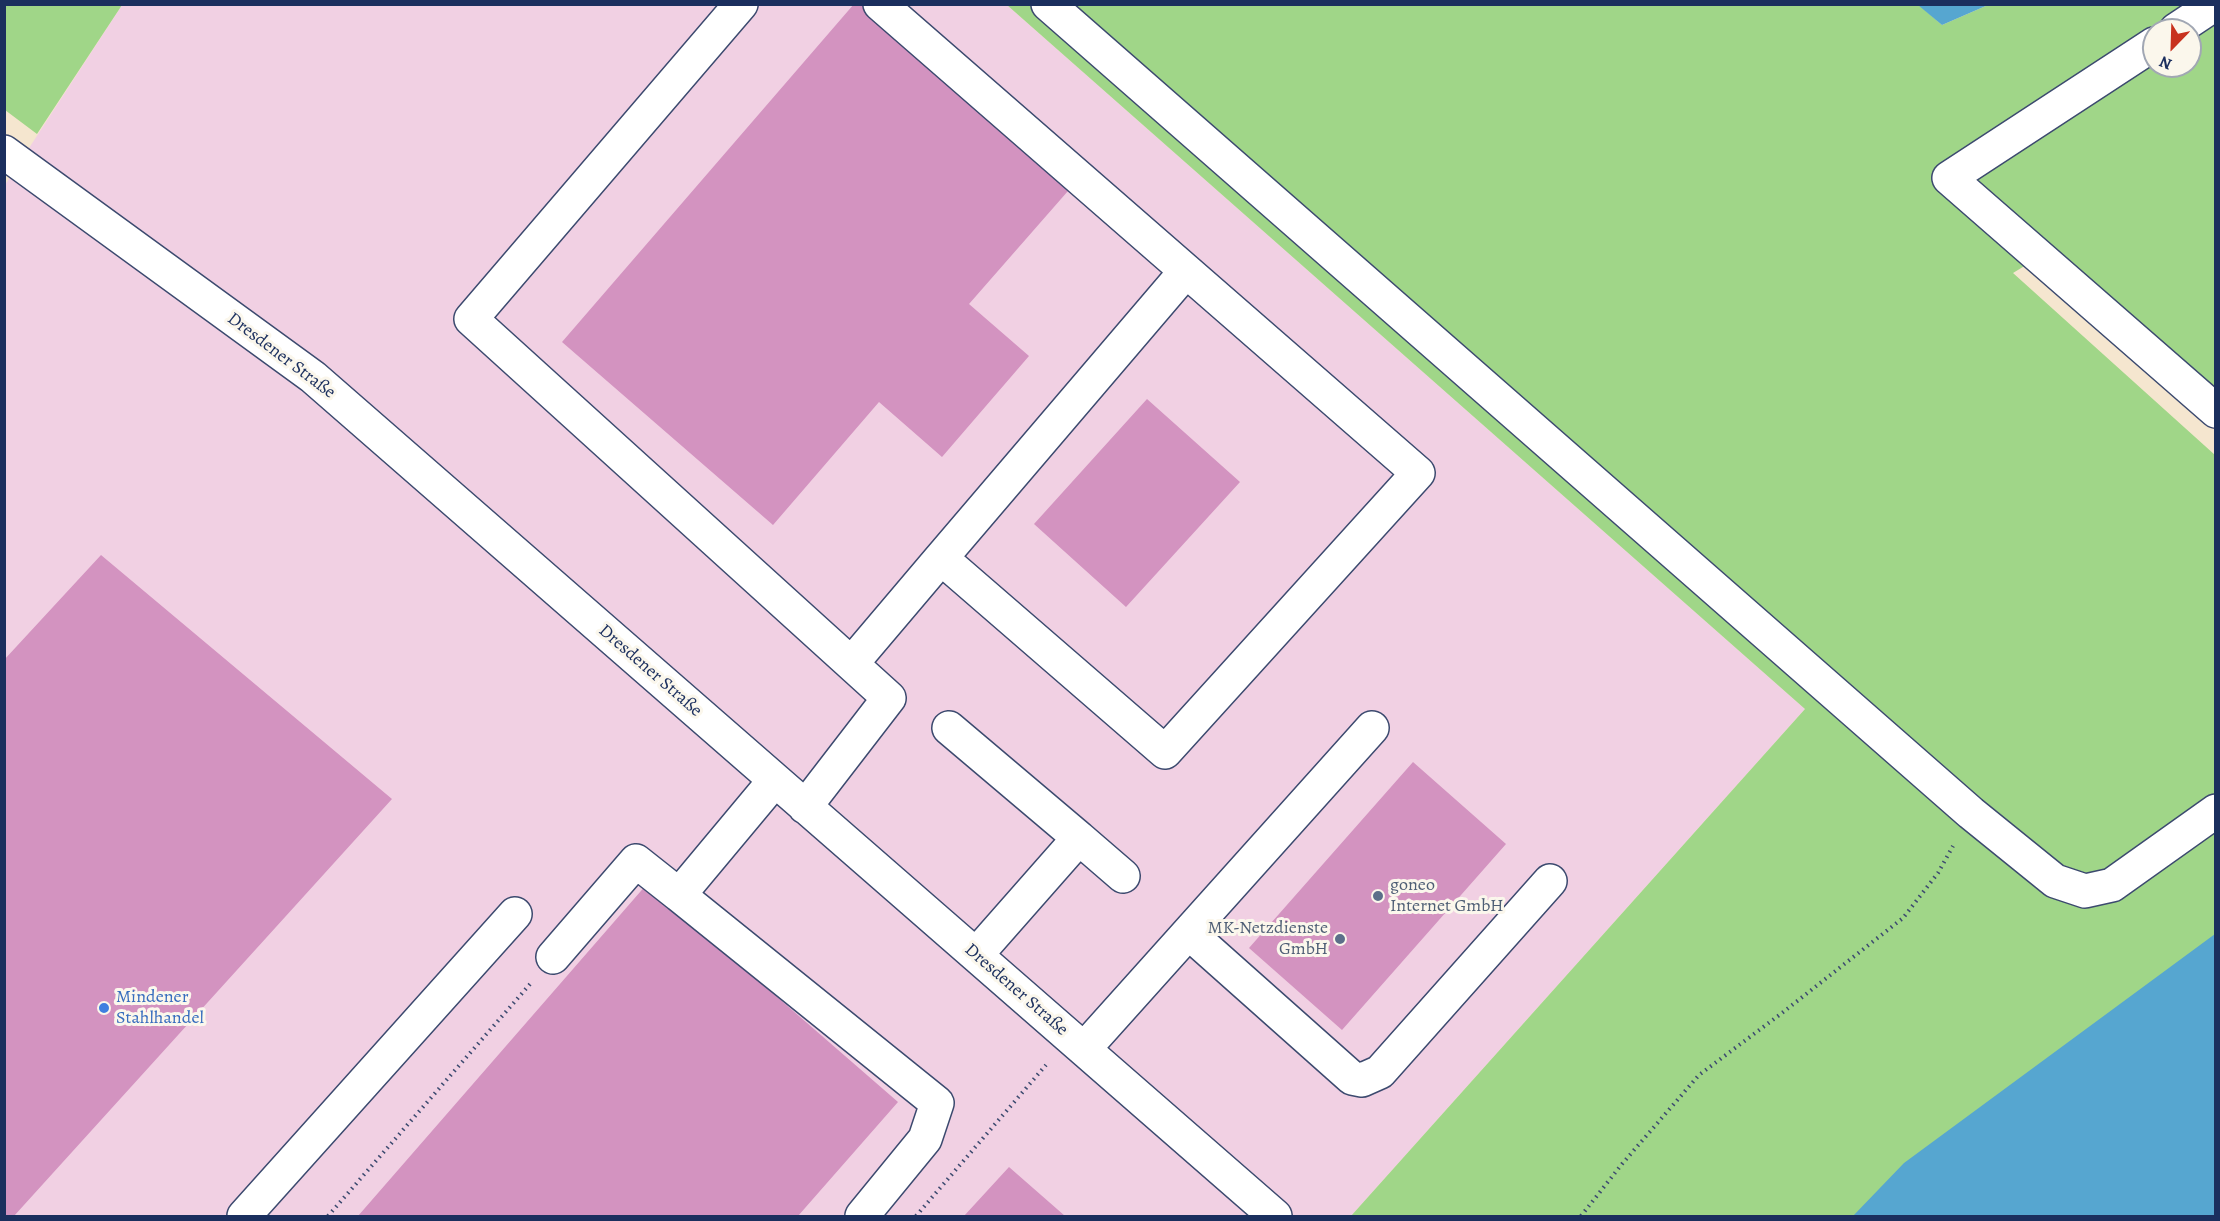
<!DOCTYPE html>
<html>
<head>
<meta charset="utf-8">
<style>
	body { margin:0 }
	#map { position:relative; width:2220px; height:1221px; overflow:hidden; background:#f5e6cf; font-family:Alegreya,serif }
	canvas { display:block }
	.frame { position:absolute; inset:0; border:6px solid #1b2f5e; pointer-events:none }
	.north { position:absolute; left:2142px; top:18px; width:60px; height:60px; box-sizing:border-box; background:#fbf7ec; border:2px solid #a1a7b3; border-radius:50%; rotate:203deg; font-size:16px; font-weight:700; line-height:24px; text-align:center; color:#1b2f5e }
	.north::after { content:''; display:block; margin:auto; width:21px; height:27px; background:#c8321e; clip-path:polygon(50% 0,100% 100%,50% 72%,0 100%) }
</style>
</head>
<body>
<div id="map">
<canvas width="2220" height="1221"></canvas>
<div class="frame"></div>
<div class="north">N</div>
</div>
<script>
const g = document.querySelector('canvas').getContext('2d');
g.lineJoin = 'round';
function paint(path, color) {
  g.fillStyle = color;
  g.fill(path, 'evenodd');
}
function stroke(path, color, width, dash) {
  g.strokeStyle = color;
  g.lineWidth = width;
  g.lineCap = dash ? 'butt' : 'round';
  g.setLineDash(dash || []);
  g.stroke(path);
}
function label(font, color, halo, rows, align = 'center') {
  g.font = font + ' Alegreya,serif';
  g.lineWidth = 6;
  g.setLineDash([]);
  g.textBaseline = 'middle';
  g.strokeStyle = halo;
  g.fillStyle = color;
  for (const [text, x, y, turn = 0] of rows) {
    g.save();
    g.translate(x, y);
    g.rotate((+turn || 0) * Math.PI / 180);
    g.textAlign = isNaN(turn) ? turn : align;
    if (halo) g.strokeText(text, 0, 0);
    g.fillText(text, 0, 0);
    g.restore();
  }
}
const built = new Path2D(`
	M122,5h885l798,704 -454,507h-1346v-1031z`);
const green = new Path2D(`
	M5,4l117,1 -85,129 -32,-24z
	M1918,4l24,21 46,-20h227v394l-166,-148 -36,22 202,182v761h-864l454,-507 -798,-704zM2154,30h36v36h-36z`);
const water = new Path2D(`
	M1918,5h70l-46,20z
	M2215,934v282h-362l51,-53z`);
const building = new Path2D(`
	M854,4h15l206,179 -106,121 60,52 -87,101 -63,-55 -106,123 -211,-183z
	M1147,399l93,83 -114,125 -92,-83z
	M101,555l291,244 -378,417h-10v-556z
	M1413,762l93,82 -164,186 -93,-82z
	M647,884l251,218 -100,114h-440z
	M1009,1167l56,49h-101z`);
const path = new Path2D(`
	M328,1216l203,-233
	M916,1216l130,-151
	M1581,1216l41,-52 77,-89 83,-62 121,-95 35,-45 15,-27`);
const minor = new Path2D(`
	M741,4l-270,315 418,379 -84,109
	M880,4l538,469 -253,279 -224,-194 245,-287
	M1048,4l923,809 84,68 30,10 27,-6 104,-74
	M2176,30l39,-26
	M2154,44l-205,134 267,233
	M4,152l309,225 962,839
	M852,663l89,-105
	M949,728l130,110 -103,117
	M775,780l-96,115 258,208 -12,36 -63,77
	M1079,838l44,38
	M1189,933l163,145 10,2 18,-8 170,-191
	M553,957l83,-96 43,34
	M1084,1049l288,-321
	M244,1216l271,-302`);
const markers = [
	[1378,896,6,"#5c6f8a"],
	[1340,939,6,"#5c6f8a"],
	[104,1008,6,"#3f7fe0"]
];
const streetNames = [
	["Dresdener Straße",281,356,37],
	["Dresdener Straße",650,671,41],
	["Dresdener Straße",1016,990,41]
];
const serviceNames = [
	["goneo",1390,886],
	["Internet GmbH",1390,907],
	["MK-Netzdienste",1328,929,"right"],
	["GmbH",1328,950,"right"]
];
const shopNames = [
	["Mindener",116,998],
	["Stahlhandel",116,1019]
];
paint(built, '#f1d0e3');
paint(green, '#a0d688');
paint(water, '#56a6d0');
paint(building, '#d393c0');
stroke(minor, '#3c4a6f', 36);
stroke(path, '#3c4a6f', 4, [1.5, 4.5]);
stroke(minor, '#fff', 33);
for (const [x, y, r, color] of markers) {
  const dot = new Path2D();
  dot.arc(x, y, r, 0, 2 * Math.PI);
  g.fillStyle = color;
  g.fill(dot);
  stroke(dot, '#fbf7ec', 2);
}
label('18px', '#1b2f5e', '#fbf7ec', streetNames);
label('18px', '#4e5e75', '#fbf7ec', serviceNames, 'left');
label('18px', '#366cbe', '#fbf7ec', shopNames, 'left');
</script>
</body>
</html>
